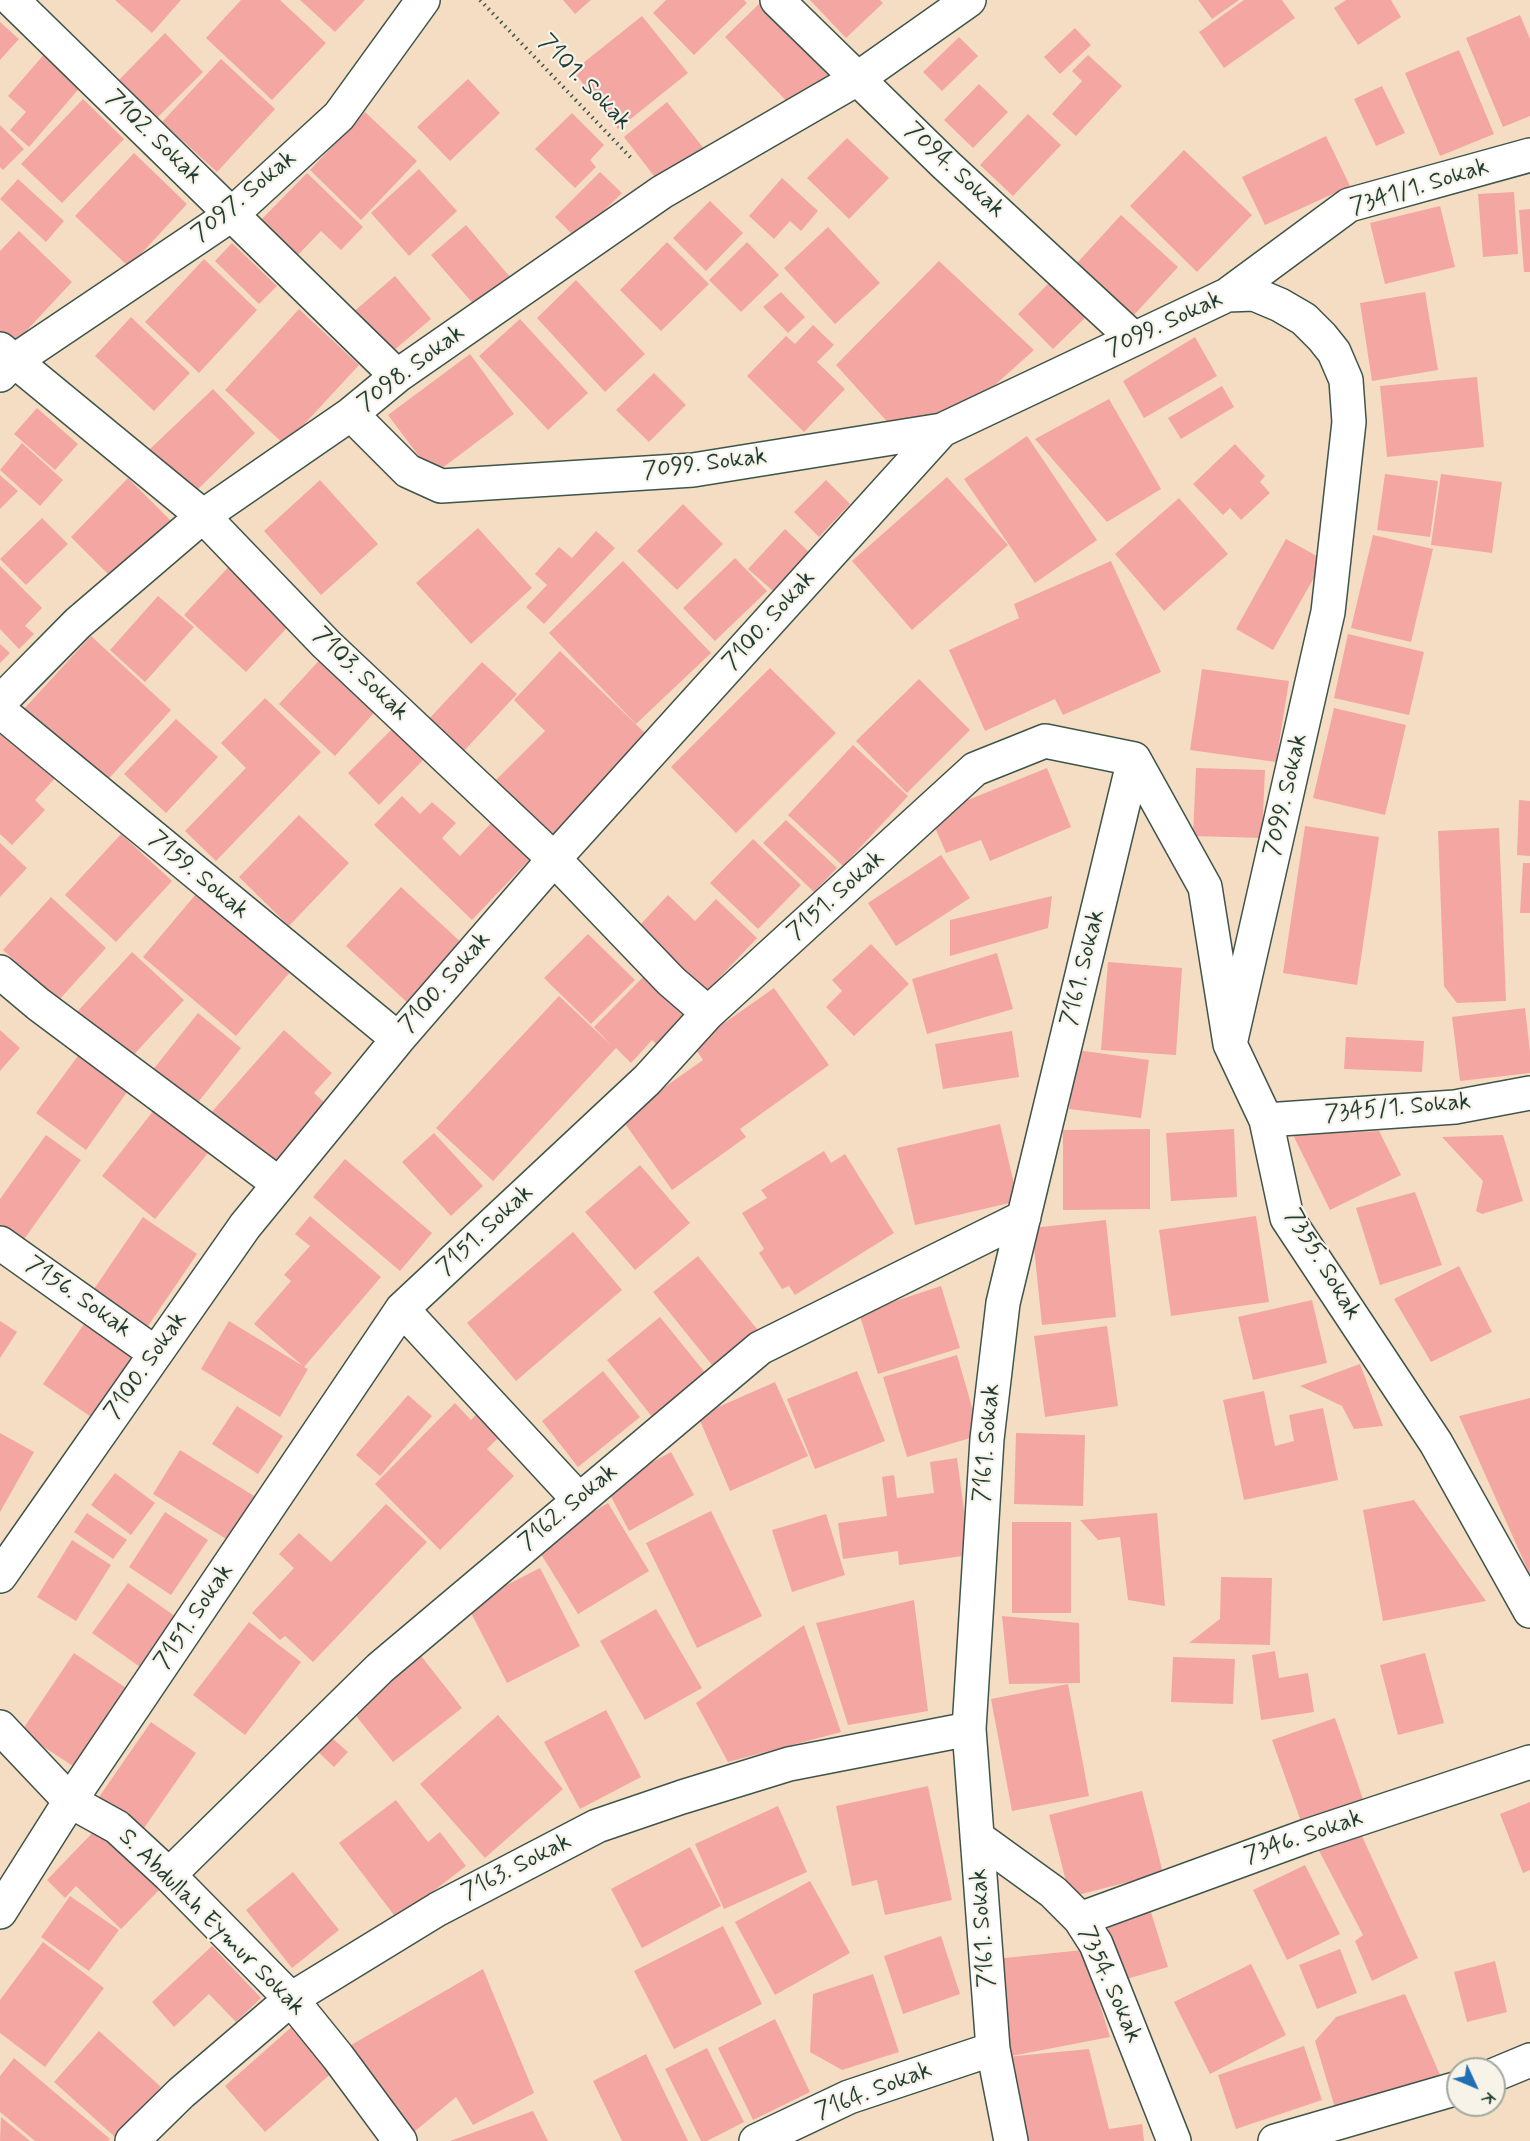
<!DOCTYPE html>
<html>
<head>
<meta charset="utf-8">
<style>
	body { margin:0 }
	#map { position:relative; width:1530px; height:2141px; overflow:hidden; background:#f4ddc2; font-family:Mynerve,sans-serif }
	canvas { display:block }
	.north { position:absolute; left:1446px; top:2057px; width:60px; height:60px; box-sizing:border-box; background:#f7f3e8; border:2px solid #a1aaa0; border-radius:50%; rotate:134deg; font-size:16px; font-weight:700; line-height:24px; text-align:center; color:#1f3d34 }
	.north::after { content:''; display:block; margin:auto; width:21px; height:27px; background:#1f6fb2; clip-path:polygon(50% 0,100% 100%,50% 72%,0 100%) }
</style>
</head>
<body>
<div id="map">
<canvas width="1530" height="2141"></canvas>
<div class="north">K</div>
</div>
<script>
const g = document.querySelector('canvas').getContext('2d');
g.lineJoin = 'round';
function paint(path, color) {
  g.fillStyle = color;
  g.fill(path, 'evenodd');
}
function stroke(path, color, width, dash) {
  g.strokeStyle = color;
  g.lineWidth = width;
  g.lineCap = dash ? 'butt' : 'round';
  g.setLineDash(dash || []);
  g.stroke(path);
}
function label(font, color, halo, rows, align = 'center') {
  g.font = font + ' Mynerve,sans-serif';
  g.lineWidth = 4.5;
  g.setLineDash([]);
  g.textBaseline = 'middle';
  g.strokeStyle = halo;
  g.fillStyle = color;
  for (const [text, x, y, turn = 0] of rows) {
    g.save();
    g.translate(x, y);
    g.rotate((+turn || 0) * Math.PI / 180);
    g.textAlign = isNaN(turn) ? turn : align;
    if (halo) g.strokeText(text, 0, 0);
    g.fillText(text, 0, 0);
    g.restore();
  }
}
const building = new Path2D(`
	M115,0h66l-29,33z
	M241,0h39l46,43 -54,57 -66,-62z
	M300,0h65l-30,32z
	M563,0h28l-16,14z
	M666,0h78l3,3 -53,52 -41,-42z
	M810,0h70l3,3 -37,35z
	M1198,0h41l-27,19z
	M1244,0h38l13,18 -71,50 -25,-36z
	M1346,0h45l10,17 -43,28 -24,-37z
	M760,3l72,77 -35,32 -72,-75z
	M1520,15l10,24v77l-27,11 -37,-89z
	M642,16l46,57 -70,56 -45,-58z
	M0,22l19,17 -19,21z
	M1075,28l16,17 -31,29 -16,-17z
	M165,33l38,39 -49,49 -38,-38z
	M959,37l19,19 -36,35 -19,-19z
	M1459,50l35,84 -54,22 -35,-83z
	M46,52l37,32 -54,63 -19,-17 16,-18 -18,-16z
	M1088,55l34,31 -46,50 -24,-22 30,-33 -10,-10z
	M221,59l54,50 -58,63 -55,-50z
	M468,79l32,34 -50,48 -33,-34z
	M979,84l29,28 -35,36 -29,-28z
	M1382,86l23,47 -29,13 -22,-47z
	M83,99l41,40 -62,64 -41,-39z
	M667,102l38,48 -44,35 -37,-48z
	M365,112l52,49 -56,59 -51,-50z
	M572,113l32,32 -14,15 6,7 -21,21 -40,-39z
	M1028,114l33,31 -48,51 -33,-31z
	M0,125l24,24 -21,21 -3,-3z
	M1326,136l24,50 -85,39 -23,-48z
	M847,138l42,40 -40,41 -42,-41z
	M1184,150l68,65 -55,57 -67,-66z
	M134,153l53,51 -58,63 -54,-51z
	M419,169l38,42 -48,45 -38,-43z
	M600,172l22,21 -46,45 -21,-21z
	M307,173l56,54 -22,23 -20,-19 -26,27 -37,-35z
	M782,178l36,33 -17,20 -11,-10 -16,18 -25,-23z
	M18,179l46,42 -18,21 -46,-43z
	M1514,192l4,62 -35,3 -5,-63z
	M710,201l33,32 -37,38 -33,-33z
	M1440,206l15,61 -70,17 -15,-61z
	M1530,209v63h-6l-5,-62z
	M1121,215l57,52 -44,48 -57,-52z
	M466,225l50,59 -34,30 -51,-59z
	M828,227l52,56 -45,41 -51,-56z
	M19,231l53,51 -59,63 -13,-12v-82z
	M667,242l42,42 -48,47 -41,-41z
	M747,242l32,33 -38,37 -32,-32z
	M232,243l45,43 -18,18 -44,-43z
	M204,259l53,51 -58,63 -54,-51z
	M939,261l95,89 -57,51 -85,26 -56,-62z
	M395,276l36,43 -44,37 -36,-42z
	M1056,276l36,35 -39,38 -35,-35z
	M576,280l69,74 -40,38 -68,-74z
	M781,292l24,25 -17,16 -25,-26z
	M1425,292l13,78 -66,11 -12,-78z
	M299,309l60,56 -74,80 -60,-55z
	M131,317l59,56 -36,38 -59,-55z
	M520,319l68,74 -40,37 -69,-74z
	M813,325l21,20 -17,17 28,27 -41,43 -57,-56 39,-40 9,8z
	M1195,337l22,39 -73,42 -21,-37z
	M470,354l44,60 -81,61 -45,-60z
	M654,373l32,32 -37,37 -33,-32z
	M1477,377l7,70 -97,10 -7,-71z
	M1222,386l12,21 -53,32 -13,-21z
	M213,389l42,44 -61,60 -44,-44z
	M1109,399l52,90 -54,33 -72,-83z
	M37,408l41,36 -23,26 -41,-36z
	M1027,436l70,104 -62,43 -71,-104z
	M22,443l41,37 -23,26 -40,-36z
	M1235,444l30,32 -5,6 10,11 -29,27 -11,-12 -7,7 -30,-31z
	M1385,474l53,7 -8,56 -53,-7z
	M1441,474l61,8 -10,71 -61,-8z
	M0,475l18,16 -18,18z
	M947,477l61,68 -96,85 -60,-69z
	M128,478l49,49 -57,59 -49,-49z
	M320,480l58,64 -57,51 -57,-64z
	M826,480l24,24 -31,33 -25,-25z
	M1179,498l49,56 -64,57 -49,-57z
	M683,504l40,40 -46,46 -40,-39z
	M42,518l26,26 -42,41 -26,-26z
	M478,528l54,60 -61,56 -55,-61z
	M785,529l24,23 -36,39 -25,-22z
	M596,531l19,17 -71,76 -18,-17 21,-22 -12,-11 24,-27 13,11z
	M1373,535l60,14 -22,93 -60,-14z
	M1286,539l38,21 -51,90 -37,-21z
	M735,558l32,33 -52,50 -32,-33z
	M234,561l62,57 -50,54 -62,-57z
	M623,561l88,92 -75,71 -87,-91z
	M1111,561l50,111 -98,43 -8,-16 -70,32 -36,-81 70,-32 -5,-14z
	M0,566l42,42 -17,18 9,8 -15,15 -19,-20z
	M158,596l36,31 -49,55 -35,-32z
	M1348,634l76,18 -15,63 -75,-17z
	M91,636l80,74 -68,75 -81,-74z
	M0,644l10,9 -10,10z
	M560,651l88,85 -91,103 -61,-59 49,-49 -31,-31z
	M326,653l56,51 -47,52 -56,-52z
	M482,662l35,32 -54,58 -35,-32z
	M770,668l66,65 -100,100 -65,-66z
	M1202,669l87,12 -13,81 -86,-12z
	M919,679l51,51 -63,63 -51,-52z
	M265,698l56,54 -105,109 -31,-30 61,-63 -25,-25z
	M1334,708l72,17 -21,90 -72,-17z
	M176,719l42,38 -52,56 -42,-39z
	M396,725l31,31 -48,49 -31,-32z
	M0,728l56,49 -21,23 10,10 -33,35 -12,-11z
	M853,745l55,51 -65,70 -55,-51z
	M1047,768l24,59 -81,34 -9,-21 -35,13 -12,-28 14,-17z
	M1196,768l69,2 -3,68 -69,-2z
	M402,796l18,18 12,-12 24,21 -14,15 18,18 33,-35 38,37 -59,62 -98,-95z
	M1519,800l11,1v55l-13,-1z
	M299,815l50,48 -60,63 -50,-49z
	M786,820l51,48 -23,24 -51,-49z
	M1305,826l74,11 -22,148 -74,-12z
	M1499,828l7,173 -49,2 -13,-17 -6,-155z
	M121,834l51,47 -56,61 -51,-47z
	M753,839l48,46 -43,44 -48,-46z
	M0,843l27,25 -27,29z
	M941,855l29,43 -74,48 -28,-43z
	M1523,863h7v50h-10z
	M401,887l63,58 -55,59 -63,-58z
	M196,894l94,78 -54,64 -93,-79z
	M668,895l27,26 21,-22 41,39 -50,53 -68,-65z
	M1052,896l-4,32 -98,28v-36z
	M51,897l55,51 -47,52 -56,-50z
	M588,934l47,46 -44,44 -47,-46z
	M871,944l38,40 -55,52 -28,-29 16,-16 -10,-11z
	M132,952l52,48 -55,60 -52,-48z
	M997,953l16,56 -86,25 -15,-55z
	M1108,962l74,6 -6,87 -75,-5z
	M649,971l44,43 -34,33 -7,-7 -21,23 -15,-15 -123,133 -57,-53 123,-132 52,49 -17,-18z
	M774,988l55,77 -89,64 6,8 -74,53 -51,-72 82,-58 -10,-15z
	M1525,1008l5,44v21l-70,8 -8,-64z
	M198,1013l43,35 -45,57 -44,-34z
	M0,1030l20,18 -20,23z
	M284,1030l48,43 -18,20 19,17 -57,64 -67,-59z
	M1012,1031l7,46 -76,12 -8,-45z
	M1346,1037l78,4 -2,31 -78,-3z
	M83,1049l49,36 -46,65 -50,-37z
	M1077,1050l72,10 -8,58 -72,-9z
	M154,1110l54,43 -53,66 -53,-43z
	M1000,1124l18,77 -103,24 -18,-77z
	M1150,1129v80l-87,1v-80z
	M1234,1129l3,68 -66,4 -5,-68z
	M1379,1131l22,44 -71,35 -37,-75z
	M434,1133l49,53 -32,30 -49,-54z
	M46,1135l35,25 -59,82 -22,-15v-28z
	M1503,1135l20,66 -41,13 -6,-3 7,-30 -41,-44z
	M824,1151l7,12 14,-9 49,79 -99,62 -6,-9 -7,3 -23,-36 5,-4 -22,-36 25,-15 -6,-8z
	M345,1159l87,74 -32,38 -87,-74z
	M640,1165l50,58 -55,47 -50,-58z
	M1415,1192l27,73 -62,20 -24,-77z
	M310,1216l71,61 -77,90 4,2 -28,48 -79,-48 28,-48 74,45 -49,-42 37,-43 -7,-6 26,-29 -15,-12z
	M1256,1216l13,86 -98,14 -12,-86z
	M143,1217l54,37 -49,72 -54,-37z
	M1106,1220l10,97 -74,8 -10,-97z
	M573,1232l49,58 -106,91 -49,-58z
	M698,1256l63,78 -45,36 -63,-78z
	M1459,1266l33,66 -61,30 -37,-63z
	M941,1286l19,62 -82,26 -19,-61z
	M1312,1300l15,63 -74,17 -15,-63z
	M660,1317l47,58 -54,43 -46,-58z
	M0,1321l17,11 -17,26z
	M86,1321l54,36 -43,64 -54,-37z
	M1107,1326l11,80 -73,11 -11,-81z
	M957,1355l23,80 -73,22 -24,-80z
	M1360,1364l23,62 -29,3 -12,-23 -42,-20z
	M603,1371l37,46 -62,50 -36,-46z
	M857,1371l28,70 -70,28 -28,-70z
	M775,1382l33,74 -78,35 -32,-75z
	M1264,1391l11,55 19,-5 -5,-26 34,-7 15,72 -94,20 -21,-100z
	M408,1395l24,21 -52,60 -24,-21z
	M1530,1398v177l-71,-159z
	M455,1403l16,17 9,-10 23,23 -16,16 27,27 -74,74 -65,-66z
	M237,1406l46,30 -25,38 -46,-30z
	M0,1433l34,19 -34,60z
	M1016,1433l69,2 -2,71 -69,-2z
	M180,1450l74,46 -26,44 -75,-46z
	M671,1452l23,43 -65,36 -23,-44z
	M957,1458l13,97 -71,10 -1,-14 -55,8 -5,-36 49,-7 -5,-39 12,-2 3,23 37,-5 -4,-31z
	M115,1473l40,30 -24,32 -40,-30z
	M1414,1500l72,101 -103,20 -20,-111z
	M608,1503l41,68 -71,43 -42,-68z
	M386,1504l41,38 -114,120 -28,-26 -5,4 -28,-27 42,-45 -15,-14 20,-21 32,29z
	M711,1511l51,105 -65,32 -51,-105z
	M165,1512l43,28 -37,55 -42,-28z
	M87,1513l40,27 -14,19 -39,-27z
	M1157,1513l8,93 -37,-6 -8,-63 -22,3 -18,-20z
	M826,1514l19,61 -53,17 -20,-62z
	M1012,1522h59v91h-59z
	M72,1540l39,25 -35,56 -39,-24z
	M540,1568l40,78 -73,37 -40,-78z
	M1221,1577l51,1 -2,67 -81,-2 31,-24z
	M128,1583l51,36 -36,50 -51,-36z
	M914,1600l14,111 -80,14 -32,-102z
	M656,1609l46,79 -57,32 -45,-79z
	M1002,1616l77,7 1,60 -71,1z
	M249,1622l52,40 -56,73 -52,-40z
	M804,1625l37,107 -113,30 -32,-59z
	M1275,1651l4,27 29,-5 6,39 -53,8 -9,-65z
	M418,1652l44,56 -69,54 -44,-55z
	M74,1653l58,39 -53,78 -58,-38z
	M1425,1653l19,70 -46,12 -18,-70z
	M1173,1657l62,2 -2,45 -62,-2z
	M1068,1684l21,112 -77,15 -21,-112z
	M606,1710l35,67 -61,32 -36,-67z
	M498,1715l65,74 -78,69 -65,-74z
	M1335,1718l31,90 -62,22 -32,-90z
	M151,1722l45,31 -52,75 -45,-31z
	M324,1731l24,21 -14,15 -23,-22z
	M928,1786l24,114 -67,15 -8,-35 -25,6 -16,-80z
	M1142,1791l21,82 -93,24 -21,-82z
	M396,1800l32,42 12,-10 26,34 -69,53 -58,-76z
	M1530,1802v68l-7,3 -23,-59z
	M778,1806l29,66 -83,37 -29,-65z
	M98,1827l63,61 -40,41 -45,-43 -11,12 -18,-18z
	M1360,1832l58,126 -46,23 -17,-40 8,-6 -47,-90z
	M690,1847l31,59 -79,42 -31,-59z
	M1305,1865l35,69 -53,26 -34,-70z
	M293,1872l46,58 -47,38 -46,-58z
	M810,1881l40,72 -75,42 -40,-73z
	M70,1896l49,34 -30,41 -48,-34z
	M1151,1912l17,55 -45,13 -16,-55z
	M723,1926l39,78 -88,45 -40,-78z
	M941,1936l19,58 -57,20 -19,-58z
	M43,1942l61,46 -59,79 -45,-34v-33z
	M212,1946l49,52 -25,24 -27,-28 -35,33 -22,-25z
	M1340,1949l17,44 -40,16 -18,-44z
	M1083,1950l27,87 -104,20 83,-8 20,80 33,-5 2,17h-124l-18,-84 -7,-98z
	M1495,1961l12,51 -40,10 -13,-50z
	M1251,1964l35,71 -76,39 -36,-72z
	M483,1969l51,124 -61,32 -17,-28 -42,35 -63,-87z
	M873,1974l26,78 -57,18 -32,-18 3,-58z
	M1405,1994l38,88 -105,36 -23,-77 21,-24z
	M775,2019l35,73 -57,28 -35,-72z
	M295,2024l40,46 -70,62 -40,-46z
	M99,2031l62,56 -46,50 -61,-55z
	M1304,2046l18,54 -86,29 -18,-54z
	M707,2048l37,74 -37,19h-6l-36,-72z
	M646,2054l42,87h-66l-29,-60z
	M14,2058l96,81 -2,2h-73l-35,-29v-36z
	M533,2111l15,30h-98z
	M1,2117l29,24h-30z`);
const path = new Path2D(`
	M480,0l153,160`);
const minor = new Path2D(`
	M12,0l385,376
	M777,0l169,165 188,174
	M1227,295l122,-90 181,-50
	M0,349l203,167 123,128 228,215 117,122 37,32
	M0,375l14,-14 217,-146 108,-99 84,-116
	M351,414l57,57 33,15 252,-16 249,-40 285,-135 27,-1 26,11 24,14 18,18 12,15 12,28 3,42 -21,190 -98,432
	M0,702l78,-79 125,-107 148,-102 46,-38 265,-184 195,-113 112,-79
	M0,711l398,328
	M1134,759l71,128 25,157 36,76 21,98 149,225 94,168
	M0,972l38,32 241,180
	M1266,1120l189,-13 75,-14
	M0,1243l155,110
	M402,1309l177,191
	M0,1576l245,-350 153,-187 156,-180 388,-429
	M0,1727l70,74 47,26 52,48 122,124 47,58 62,84
	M977,1837l76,55 27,27 16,25 78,197
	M169,1875l211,-207 380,-320 264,-131
	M0,1912l70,-111 332,-492 245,-229 61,-67 267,-244 70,-28 89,18
	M1080,1919l227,-83 223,-74
	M1494,2075l36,-15
	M132,2141l49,-48 110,-94 147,-90 159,-83 85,-29 107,-33 180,-35
	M756,2141l93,-44 144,-48
	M1011,2141l-18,-92 -24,-320 18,-290 16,-136 131,-544
	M1275,2141l183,-53`);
const streetNames = [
	["7101. Sokak",584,83,46],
	["7102. Sokak",153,138,44],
	["7094. Sokak",954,171,43],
	["7341/1. Sokak",1420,188,-17],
	["7097. Sokak",245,197,-40],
	["7099. Sokak",1165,325,-25],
	["7098. Sokak",412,369,-37],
	["7099. Sokak",705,465,-7],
	["7100. Sokak",770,621,-48],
	["7103. Sokak",360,675,44],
	["7099. Sokak",1287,795,-77],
	["7159. Sokak",198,876,40],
	["7151. Sokak",837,896,-42],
	["7161. Sokak",1084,968,-76],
	["7100. Sokak",446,983,-49],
	["7345/1. Sokak",1398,1109,-5],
	["7151. Sokak",486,1231,-43],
	["7355. Sokak",1322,1265,59],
	["7156. Sokak",78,1298,35],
	["7100. Sokak",147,1366,-55],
	["7161. Sokak",988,1443,-85],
	["7162. Sokak",569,1508,-40],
	["7151. Sokak",195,1617,-56],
	["7346. Sokak",1304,1838,-19],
	["7163. Sokak",517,1868,-27],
	["S. Abdullah Eymur Sokak",211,1923,45],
	["7161. Sokak",984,1928,-94],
	["7354. Sokak",1109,1985,66],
	["7164. Sokak",874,2092,-21]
];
paint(building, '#f4a7a2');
stroke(minor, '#3f5549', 36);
stroke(path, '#3f5549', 4, [1.5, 4.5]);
stroke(minor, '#fff', 33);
label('24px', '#1f3d34', '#f7f3e8', streetNames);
</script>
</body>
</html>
